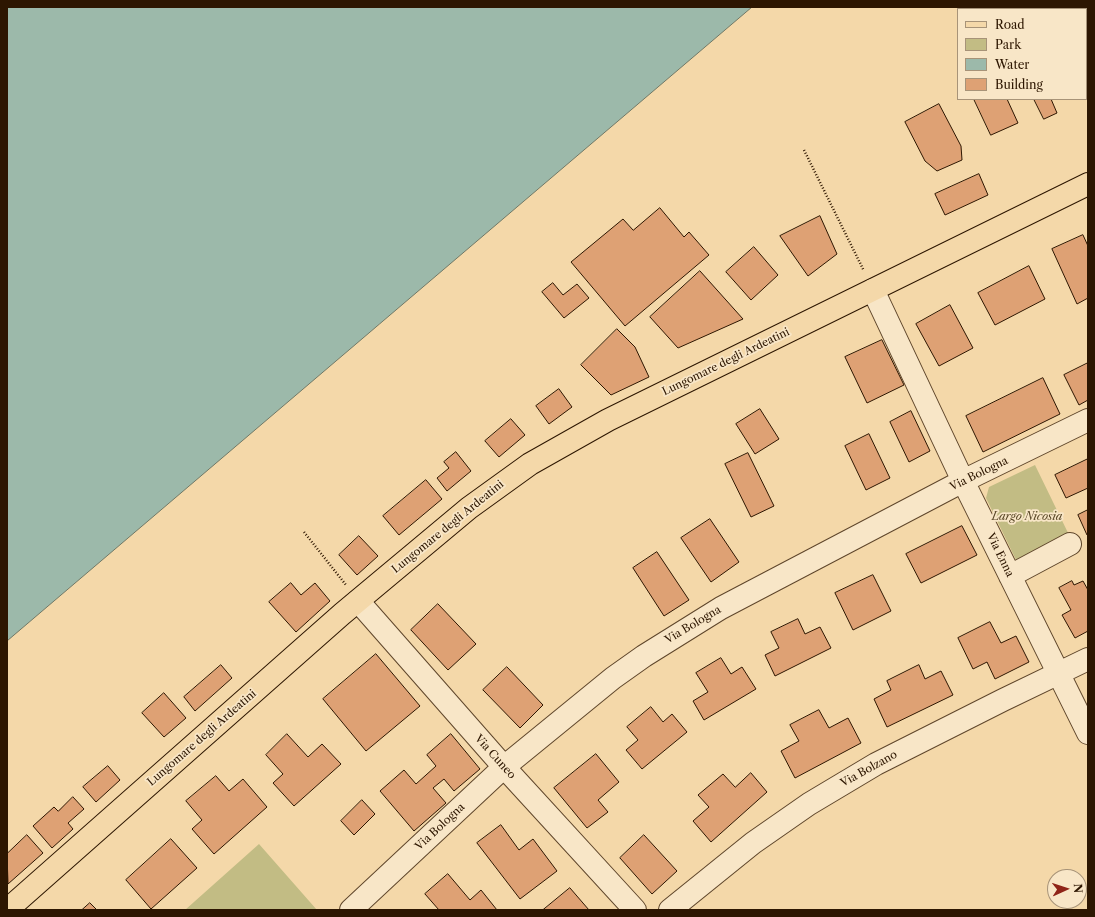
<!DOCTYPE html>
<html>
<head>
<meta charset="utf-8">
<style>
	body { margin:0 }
	#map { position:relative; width:1095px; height:917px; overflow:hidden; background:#f4d8a9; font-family:"Libre Caslon Text",serif }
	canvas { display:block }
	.frame { position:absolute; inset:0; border:8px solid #2d1601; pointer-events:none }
	.legend { position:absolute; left:957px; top:8px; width:130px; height:92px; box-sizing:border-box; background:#f8e6c7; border:1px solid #a79378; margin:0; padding:5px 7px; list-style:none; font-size:12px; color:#2d1601 }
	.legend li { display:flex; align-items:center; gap:8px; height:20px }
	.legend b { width:20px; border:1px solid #a79378 }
	.north { position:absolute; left:1047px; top:869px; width:40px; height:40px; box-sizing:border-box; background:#f8e6c7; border:1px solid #a79378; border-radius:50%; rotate:87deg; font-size:11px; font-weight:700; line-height:16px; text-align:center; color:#2d1601 }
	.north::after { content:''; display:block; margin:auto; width:14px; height:18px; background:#8f2418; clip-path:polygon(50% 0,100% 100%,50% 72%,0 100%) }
</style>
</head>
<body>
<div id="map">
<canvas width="1095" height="917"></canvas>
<div class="frame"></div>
<ul class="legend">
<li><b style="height:5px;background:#f4d8a9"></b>Road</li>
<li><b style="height:11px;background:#c2bc84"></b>Park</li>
<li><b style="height:11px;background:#9cb9aa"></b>Water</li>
<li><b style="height:11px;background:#dea174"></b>Building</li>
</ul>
<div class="north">N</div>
</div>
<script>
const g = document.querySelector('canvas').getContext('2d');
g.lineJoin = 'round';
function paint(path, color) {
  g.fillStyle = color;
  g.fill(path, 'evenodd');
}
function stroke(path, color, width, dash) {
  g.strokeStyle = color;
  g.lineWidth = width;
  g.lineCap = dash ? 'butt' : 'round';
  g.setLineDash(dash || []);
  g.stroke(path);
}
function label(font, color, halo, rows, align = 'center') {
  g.font = font + ' "Libre Caslon Text",serif';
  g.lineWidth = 3.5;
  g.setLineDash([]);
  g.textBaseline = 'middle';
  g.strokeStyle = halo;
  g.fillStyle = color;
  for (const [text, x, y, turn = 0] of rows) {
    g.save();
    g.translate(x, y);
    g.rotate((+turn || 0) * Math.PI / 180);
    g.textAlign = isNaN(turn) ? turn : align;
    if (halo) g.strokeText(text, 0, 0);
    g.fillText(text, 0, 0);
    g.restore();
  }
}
const green = new Path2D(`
	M1035,465l36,74 -53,25 -32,-66 3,-11z
	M259,844l58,66h-132z`);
const water = new Path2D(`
	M7,7h745l-745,634z`);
const building = new Path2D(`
	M1086,40l2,4v14l-2,1z
	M974,99h33l11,24 -27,12z
	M1034,99h17l6,14 -13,6z
	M939,104l22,42 1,14 -25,11 -12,-10 -20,-39z
	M979,174l9,21 -43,20 -10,-21z
	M660,208l24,29 5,-5 20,23 -84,71 -54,-64 52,-43 10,11z
	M820,216l17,38 -29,22 -28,-40z
	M1083,235l5,11v52l-11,6 -25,-55z
	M754,247l24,28 -27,25 -25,-28z
	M1029,266l16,33 -50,26 -17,-32z
	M700,271l43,48 -65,29 -28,-31z
	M553,283l10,12 14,-11 12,14 -25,20 -22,-26z
	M950,305l23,43 -34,18 -23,-42z
	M617,329l18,18 14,30 -38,18 -30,-30z
	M882,340l22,45 -37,18 -22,-46z
	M1088,363v37l-9,5 -15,-30z
	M1043,378l17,36 -77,38 -17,-36z
	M559,389l13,18 -23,17 -13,-18z
	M760,409l19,30 -24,15 -19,-30z
	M911,411l19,40 -21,11 -19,-40z
	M511,419l14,16 -26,22 -14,-16z
	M869,434l21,44 -24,12 -21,-44z
	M456,452l15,19 -24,20 -10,-13 12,-10 -5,-6z
	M748,453l26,53 -23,11 -26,-53z
	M1088,459v29l-22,10 -11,-23z
	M426,480l16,19 -43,36 -16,-19z
	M1088,510v25h-1l-9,-20z
	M710,519l29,43 -28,20 -30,-44z
	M962,526l15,29 -56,28 -15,-29z
	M359,536l19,20 -21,19 -18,-20z
	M657,552l32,48 -25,16 -31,-48z
	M873,575l18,36 -38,19 -18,-37z
	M1072,581l2,4 9,-4 5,9v41l-13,7 -13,-23 9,-5 -12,-22z
	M291,583l10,12 14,-12 15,18 -34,31 -27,-30z
	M438,604l38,40 -28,26 -37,-40z
	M798,619l7,15 15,-7 11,21 -56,28 -10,-21 14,-7 -8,-16z
	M990,622l11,21 15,-7 13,26 -34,17 -8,-17 -14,7 -15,-31z
	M376,654l44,52 -54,45 -43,-52z
	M721,658l10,16 11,-7 14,22 -52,31 -11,-19 15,-9 -12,-19z
	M221,665l11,13 -37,33 -11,-14z
	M919,665l6,14 16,-8 12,24 -66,32 -13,-28 17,-9 -4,-9z
	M507,667l36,38 -23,23 -37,-38z
	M164,693l22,25 -22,19 -22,-24z
	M651,707l12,15 9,-8 15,18 -45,37 -16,-19 12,-10 -11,-13z
	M819,710l10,18 19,-10 13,25 -66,35 -14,-27 18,-10 -9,-16z
	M287,734l21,23 14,-13 19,20 -47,42 -21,-23 10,-9 -17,-19z
	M451,734l29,35 -26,22 -10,-12 -11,9 13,15 -32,28 -34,-40 24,-21 12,14 20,-18 -9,-11z
	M596,754l23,28 -21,18 10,12 -21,16 -33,-40z
	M108,766l12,14 -24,22 -13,-15z
	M751,773l16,19 -56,50 -18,-21 16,-14 -11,-12 25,-21 12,13z
	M216,776l13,15 14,-12 24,28 -53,47 -22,-25 10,-9 -16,-19z
	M73,797l11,12 -16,14 5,6 -21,19 -19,-22 21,-19 4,4z
	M362,800l13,14 -21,21 -13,-14z
	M501,825l18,25 14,-11 24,32 -37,28 -43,-56z
	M27,835l16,18 -35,31 -1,-30z
	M644,835l33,36 -25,23 -32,-36z
	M171,839l26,29 -46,41 -25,-29z
	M448,874l22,26 11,-10 16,20h-58l-14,-16z
	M570,888l19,22h-46z
	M90,903l7,7h-15z`);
const path = new Path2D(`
	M804,150l60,121
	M304,532l42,53`);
const minor = new Path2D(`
	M873,290l90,191 125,252
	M1010,576l60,-32
	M358,601l146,166 131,143
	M351,910l153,-143 109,-89 31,-22 77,-48 242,-127 125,-61
	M670,910l83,-67 56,-39 67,-40 127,-64 85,-41`);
const major = new Path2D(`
	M7,910l335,-296 127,-106 61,-44 78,-44 480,-236`);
const streetNames = [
	["Lungomare degli Ardeatini",726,362,-26],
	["Via Bologna",979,474,-26],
	["Lungomare degli Ardeatini",448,527,-39],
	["Via Enna",1000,555,64],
	["Via Bologna",693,625,-31],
	["Lungomare degli Ardeatini",202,738,-41],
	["Via Cuneo",495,757,48],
	["Via Bolzano",869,769,-29],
	["Via Bologna",440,827,-43]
];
const parkNames = [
	["Largo Nicosia",1027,517]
];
paint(green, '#c2bc84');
paint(water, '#9cb9aa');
stroke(water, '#707866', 1);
paint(building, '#dea174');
stroke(building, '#2d1601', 1);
stroke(minor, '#5f462b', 24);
stroke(major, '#2d1601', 24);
stroke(path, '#2d1601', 2.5, [1, 2]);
stroke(minor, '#f8e6c7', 22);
stroke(major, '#f4d8a9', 22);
label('11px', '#2d1601', '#f8e6c7', streetNames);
label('italic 11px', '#5a4828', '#f8e6c7', parkNames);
</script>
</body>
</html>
